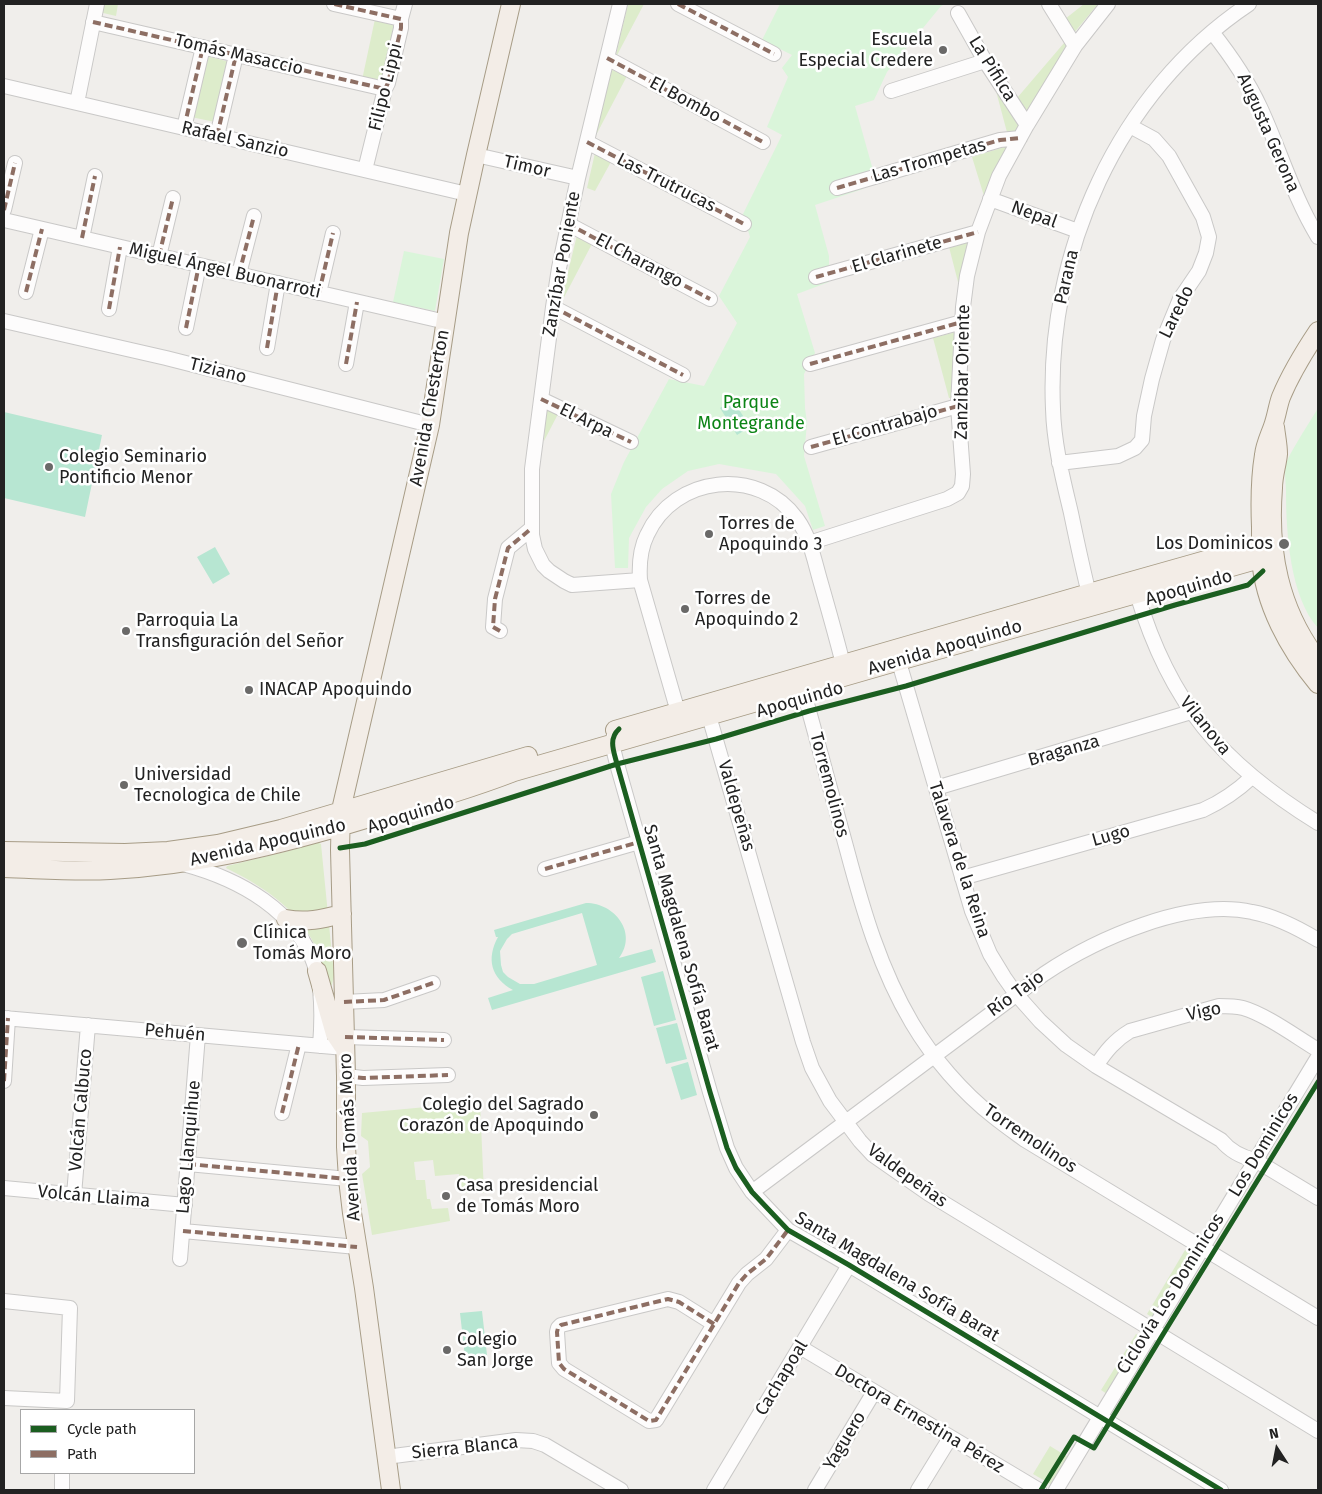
<!DOCTYPE html>
<html>
<head>
<meta charset="utf-8">
<style>
	body { margin:0 }
	#map { position:relative; width:1322px; height:1494px; overflow:hidden; background:#f0eeeb; font-family:"Fira Sans",sans-serif }
	canvas { display:block }
	.frame { position:absolute; inset:0; border:5px solid #222; pointer-events:none }
	.legend { position:absolute; left:20px; top:1409px; width:175px; height:65px; box-sizing:border-box; background:#fff; border:1px solid #a7a7a7; margin:0; padding:6px 9px; list-style:none; font-size:15px; color:#222 }
	.legend li { display:flex; align-items:center; gap:10px; height:25px }
	.legend b { width:25px; border:1px solid #a7a7a7 }
	.north { position:absolute; left:1252px; top:1424px; width:50px; height:50px; -webkit-text-stroke:4px #fff; paint-order:stroke; rotate:349deg; font-size:14px; font-weight:700; line-height:20px; text-align:center; color:#222 }
	.north::after { content:''; display:block; margin:auto; width:18px; height:22px; background:#222; clip-path:polygon(50% 0,100% 100%,50% 72%,0 100%) }
</style>
</head>
<body>
<div id="map">
<canvas width="1322" height="1494"></canvas>
<div class="frame"></div>
<ul class="legend">
<li><b style="height:6px;background:#1b5e20"></b>Cycle path</li>
<li><b style="height:6px;background:#8d6e63"></b>Path</li>
</ul>
<div class="north">N</div>
</div>
<script>
const g = document.querySelector('canvas').getContext('2d');
g.lineJoin = 'round';
function paint(path, color) {
  g.fillStyle = color;
  g.fill(path, 'evenodd');
}
function stroke(path, color, width, dash) {
  g.strokeStyle = color;
  g.lineWidth = width;
  g.lineCap = dash ? 'butt' : 'round';
  g.setLineDash(dash || []);
  g.stroke(path);
}
function label(font, color, halo, rows, align = 'center') {
  g.font = font + ' "Fira Sans",sans-serif';
  g.lineWidth = 5;
  g.setLineDash([]);
  g.textBaseline = 'middle';
  g.strokeStyle = halo;
  g.fillStyle = color;
  for (const [text, x, y, turn = 0] of rows) {
    g.save();
    g.translate(x, y);
    g.rotate((+turn || 0) * Math.PI / 180);
    g.textAlign = isNaN(turn) ? turn : align;
    if (halo) g.strokeText(text, 0, 0);
    g.fillText(text, 0, 0);
    g.restore();
  }
}
const grass = new Path2D(`
	M100,4h18l-2,12 -17,-4z
	M628,4h16l-29,55z
	M1084,4h14l-25,30 -8,-15z
	M375,19l23,5 -15,61 -21,-5z
	M1064,43l3,2 -39,67 -11,-14z
	M206,56l24,6 -15,60 -24,-5z
	M610,69l17,7 -33,63z
	M992,76l31,51 -5,6 -10,3z
	M1011,145l-27,51 -12,-39z
	M595,153l17,7 -17,31 -8,-3z
	M577,235l16,7 -33,63z
	M970,240l-9,42h-3l-9,-35z
	M956,332l-3,66h-4l-16,-60z
	M546,408l12,6 -14,27z
	M317,842l4,2 13,131 -2,10h-4c-5,-15 -9,-33 -17,-47 -20,-34 -51,-53 -85,-70l1,-2 62,-15z
	M480,1102l4,91h-22l-3,-19 -24,2 -2,-16 -19,2 2,18h9l2,19h3l2,10 16,-1 2,13 -78,14 -10,-61 8,-7 -2,-26 -7,-5 1,-23z
	M1185,1250l6,3 -38,65 -6,-4z
	M1136,1334l6,3 -35,57 -6,-4z
	M1050,1446l18,11 -16,28 -19,-11z`);
const park = new Path2D(`
	M780,4h165l-4,2 -54,66 -13,28 -19,6 18,64 -10,19 -48,16 14,51v26l-32,12 18,59 -11,21 1,34 2,15 -3,33 21,70 -12,4 -8,-24 -29,-32 -57,-10 -31,7 -26,18 -16,18 -17,31 -1,30h-13l-4,-74 13,-32 45,-83 35,7 33,-63 -18,-27 31,-59 -7,-23 39,-79 -15,-8 21,-50 -6,-9 10,-13 -30,-15z
	M404,251l40,8 -9,52 -42,-9z
	M1318,408v220c-28,-31 -32,-96 -32,-136 0,-9 -2,-19 0,-27 1,-9 26,-46 32,-57z`);
const pitch = new Path2D(`
	M733,400l17,27 -13,8 -17,-27z
	M4,412l98,23 -17,82 -81,-19z
	M215,547l15,27 -17,10 -16,-27z
	M586,903c29,0 52,30 33,55l33,-9 4,13 -164,48 -4,-12 25,-8c-22,-12 -27,-31 -15,-53h-2l-2,-7zM582,913l15,52 -63,19h-14l-12,-7 -5,-5 -2,-7 -1,-14 7,-12 5,-5z
	M663,971l13,49 -22,6 -13,-49z
	M677,1023l10,36 -21,5 -10,-36z
	M688,1062l9,33 -16,5 -10,-33z
	M482,1311l5,44 -22,2 -5,-44z`);
const minor = new Path2D(`
	M334,4l67,15
	M620,4l-42,174 -19,90 -6,39 -21,162v66l3,14 8,16 6,6 15,10 8,4 68,-5
	M678,4l96,50
	M1049,4l26,42
	M958,13l27,48 42,64
	M93,22l292,67
	M1212,32c19,24 35,47 48,75 20,43 33,89 58,130
	M607,58l156,84
	M4,86l463,108
	M891,91l94,-30
	M77,103l20,-99
	M184,128l19,-81
	M217,136l19,-81
	M587,142l157,82
	M476,155l102,23
	M365,170l20,-81 3,-6 13,-55v-9l4,-15
	M837,188l163,-48 20,-2
	M990,199l88,32
	M4,210l11,-47
	M4,220l442,102
	M568,224l142,75
	M82,238l13,-62
	M159,256l14,-58
	M239,274l15,-58
	M816,277l162,-45
	M26,292l16,-63
	M319,293l14,-60
	M553,307l130,68
	M109,309l11,-62
	M4,321l162,37 264,67
	M186,328l13,-63
	M267,348l11,-65
	M346,364l11,-62
	M810,364l152,-42
	M541,399l90,43
	M811,447l147,-41
	M1059,463l59,-7 17,-8 7,-8 2,-24 8,-37 11,-39 17,-41 19,-28 7,-18 3,-16 -6,-20 -34,-61 -15,-17 -24,-13
	M809,543l138,-44 11,-6 4,-7 1,-12 -5,-68 5,-99 4,-31 11,-44 21,-56 28,-51 48,-79 33,-42
	M1137,594c33,110 84,169 181,229
	M1090,602v-4c-7,-28 -13,-56 -19,-85 -8,-34 -17,-68 -18,-104 -7,-155 64,-317 196,-405
	M500,631l-7,-4 2,-28 13,-51 24,-20
	M896,652l76,259 18,43 14,23 12,17 24,27 26,24 30,21 125,74c9,11 20,17 34,20l63,38
	M803,689c15,53 29,107 44,161 16,60 33,119 65,173 20,34 51,70 82,94 10,8 20,15 31,23l293,178
	M709,716l94,326 9,26 18,33 30,40 13,14 56,39 389,237
	M676,720l2,-8 -38,-132c-1,-16 0,-31 7,-45 27,-60 112,-69 150,-16 13,18 17,40 23,61 8,28 16,56 23,84
	M614,735l-2,9 5,20 93,328 17,56 9,20 16,24 36,38 61,35 372,225
	M936,788l255,-76
	M183,864c56,15 114,46 133,105 7,24 6,52 4,77
	M545,869l94,-27
	M962,878l241,-68c20,-9 33,-18 49,-33
	M344,1002l40,-2 49,-17
	M4,1018l341,30
	M345,1037l99,3
	M1096,1066c10,-15 19,-26 34,-35l89,-25c8,0 16,0 24,2 22,6 55,30 75,42
	M346,1076l17,2 85,-3
	M4,1081l4,-63
	M282,1113l17,-69
	M188,1164l160,15
	M4,1188l181,17
	M752,1192l292,-218c52,-35 144,-76 208,-62 23,4 46,16 66,28
	M74,1195l14,-170
	M183,1231l174,16
	M180,1259l18,-224
	M4,1301l66,7 -3,93 -63,-3
	M714,1324l-35,-22 -11,-3 -107,26 -3,3 -1,4 2,31 5,6 85,52 7,-1 83,-137 8,-9 19,-15 22,-29
	M800,1347l239,143
	M386,1457l130,-17 17,1 12,4 76,45
	M62,1473v17
	M714,1490l135,-225
	M815,1490l59,-98
	M918,1490l32,-52
	M1056,1490l262,-433`);
const major = new Path2D(`
	M1318,331c-14,21 -27,42 -37,66 -3,8 -4,17 -7,26 -3,10 -9,21 -10,32 -4,24 -4,48 -3,72 0,10 0,21 0,31 3,46 28,91 57,126
	M1275,427c1,9 3,18 3,27 -1,11 -5,22 -5,34 -5,63 6,121 45,172
	M615,730l474,-137 184,-52
	M4,851l121,2 43,-2 50,-7 63,-15 247,-73
	M4,868c35,1 71,4 106,2 89,-5 171,-25 256,-51 50,-14 99,-28 148,-47l385,-111 375,-106
	M286,919c20,4 36,0 56,-5
	M317,971l18,63 8,12
	M391,1490l-27,-202 -12,-75 -4,-34 -2,-32v-71l-6,-226 1,-40 89,-385 29,-192 17,-78 35,-151`);
const quiet = new Path2D(`
	M678,4l96,50
	M93,22l292,67 3,-6 13,-55v-9l-67,-15
	M607,58l156,84
	M184,128l19,-81
	M217,136l19,-81
	M587,142l157,82
	M837,188l163,-48 20,-2
	M4,210l11,-47
	M568,224l142,75
	M82,238l13,-62
	M159,256l14,-58
	M239,274l15,-58
	M816,277l162,-45
	M26,292l16,-63
	M319,293l14,-60
	M553,307l130,68
	M109,309l11,-62
	M186,328l13,-63
	M267,348l11,-65
	M346,364l11,-62
	M810,364l152,-42
	M541,399l90,43
	M811,447l147,-41
	M500,631l-7,-4 2,-28 13,-51 24,-20
	M545,869l94,-27
	M344,1002l40,-2 49,-17
	M345,1037l99,3
	M346,1076l17,2 85,-3
	M4,1081l4,-63
	M282,1113l17,-69
	M188,1164l160,15
	M183,1231l174,16
	M714,1324l-35,-22 -11,-3 -107,26 -3,3 -1,4 2,31 5,6 85,52 7,-1 83,-137 8,-9 19,-15 22,-29`);
const cycleway = new Path2D(`
	M619,729c-11,10 -5,23 -2,35l93,328 17,56 9,20 16,24 36,38 61,35 372,225
	M340,848l25,-4 252,-80 99,-25 93,-28 97,-25 269,-81 73,-20 15,-14
	M1041,1490l33,-53 20,11 68,-112 156,-254`);
const markers = [
	[943,50,5,"#6a6968"],
	[49,467,5,"#6a6968"],
	[709,534,5,"#6a6968"],
	[1284,544,6,"#6a6968"],
	[685,609,5,"#6a6968"],
	[126,631,5,"#6a6968"],
	[249,690,5,"#6a6968"],
	[124,785,5,"#6a6968"],
	[242,943,6,"#6a6968"],
	[594,1115,5,"#6a6968"],
	[446,1196,5,"#6a6968"],
	[447,1350,5,"#6a6968"]
];
const poiNames = [
	["Escuela",933,40,"right"],
	["Especial Credere",933,61,"right"],
	["Colegio Seminario",59,457],
	["Pontificio Menor",59,478],
	["Torres de",719,524],
	["Apoquindo 3",719,545],
	["Los Dominicos",1273,544,"right"],
	["Torres de",695,599],
	["Apoquindo 2",695,620],
	["Parroquia La",136,621],
	["Transfiguración del Señor",136,642],
	["INACAP Apoquindo",259,690],
	["Universidad",134,775],
	["Tecnologica de Chile",134,796],
	["Clínica",253,933],
	["Tomás Moro",253,954],
	["Colegio del Sagrado",584,1105,"right"],
	["Corazón de Apoquindo",584,1126,"right"],
	["Casa presidencial",456,1186],
	["de Tomás Moro",456,1207],
	["Colegio",457,1340],
	["San Jorge",457,1361]
];
const streetNames = [
	["Tomás Masaccio",239,55,13],
	["La Pifilca",992,69,58],
	["Filipo Lippi",386,87,-76],
	["El Bombo",685,100,28],
	["Augusta Gerona",1268,133,66],
	["Rafael Sanzio",235,140,13],
	["Las Trompetas",929,161,-16],
	["Timor",527,167,13],
	["Las Trutrucas",666,183,27],
	["Nepal",1034,215,20],
	["El Clarinete",897,255,-16],
	["El Charango",639,261,28],
	["Zanzíbar Poniente",562,264,-80],
	["Miguel Ángel Buonarroti",225,271,13],
	["Parana",1067,277,-77],
	["Laredo",1177,312,-64],
	["Tiziano",218,371,14],
	["Zanzibar Oriente",963,372,-89],
	["Avenida Chesterton",430,408,-80],
	["El Arpa",586,421,26],
	["El Contrabajo",885,426,-16],
	["Apoquindo",1189,588,-16],
	["Avenida Apoquindo",945,648,-16],
	["Apoquindo",800,700,-16],
	["Vilanova",1205,726,51],
	["Braganza",1064,751,-16],
	["Torremolinos",829,785,75],
	["Valdepeñas",736,806,74],
	["Apoquindo",411,815,-17],
	["Lugo",1111,836,-16],
	["Avenida Apoquindo",268,843,-13],
	["Talavera de la Reina",959,860,72],
	["Santa Magdalena Sofía Barat",681,938,74],
	["Río Tajo",1016,994,-36],
	["Vigo",1204,1012,-12],
	["Pehuén",175,1033,5],
	["Volcán Calbuco",81,1110,-85],
	["Avenida Tomás Moro",350,1137,-93],
	["Torremolinos",1030,1139,34],
	["Los Dominicos",1264,1145,-59],
	["Lago Llanquihue",189,1147,-85],
	["Valdepeñas",907,1176,36],
	["Volcán Llaima",94,1197,5],
	["Santa Magdalena Sofía Barat",897,1277,31],
	["Ciclovía Los Dominicos",1171,1294,-58],
	["Cachapoal",782,1378,-59],
	["Doctora Ernestina Pérez",919,1419,31],
	["Yaguero",845,1441,-59],
	["Sierra Blanca",465,1448,-6]
];
const parkNames = [
	["Parque",751,403],
	["Montegrande",751,424]
];
paint(grass, '#ddeccb');
paint(park, '#daf5da');
paint(pitch, '#b7e6d2');
stroke(minor, '#c9c8c7', 16);
stroke(major, '#a79c86', 20);
stroke(minor, '#fdfcfc', 14);
stroke(major, '#f3ede7', 18);
stroke(quiet, '#8d6e63', 4, [8, 4]);
stroke(cycleway, '#1b5e20', 5);
for (const [x, y, r, color] of markers) {
  const dot = new Path2D();
  dot.arc(x, y, r, 0, 2 * Math.PI);
  g.fillStyle = color;
  g.fill(dot);
  stroke(dot, '#fff', 2);
}
label('18px', '#222', '#fff', poiNames, 'left');
label('18px', '#222', '#fff', streetNames);
label('18px', '#0c8416', '#fff', parkNames);
</script>
</body>
</html>
